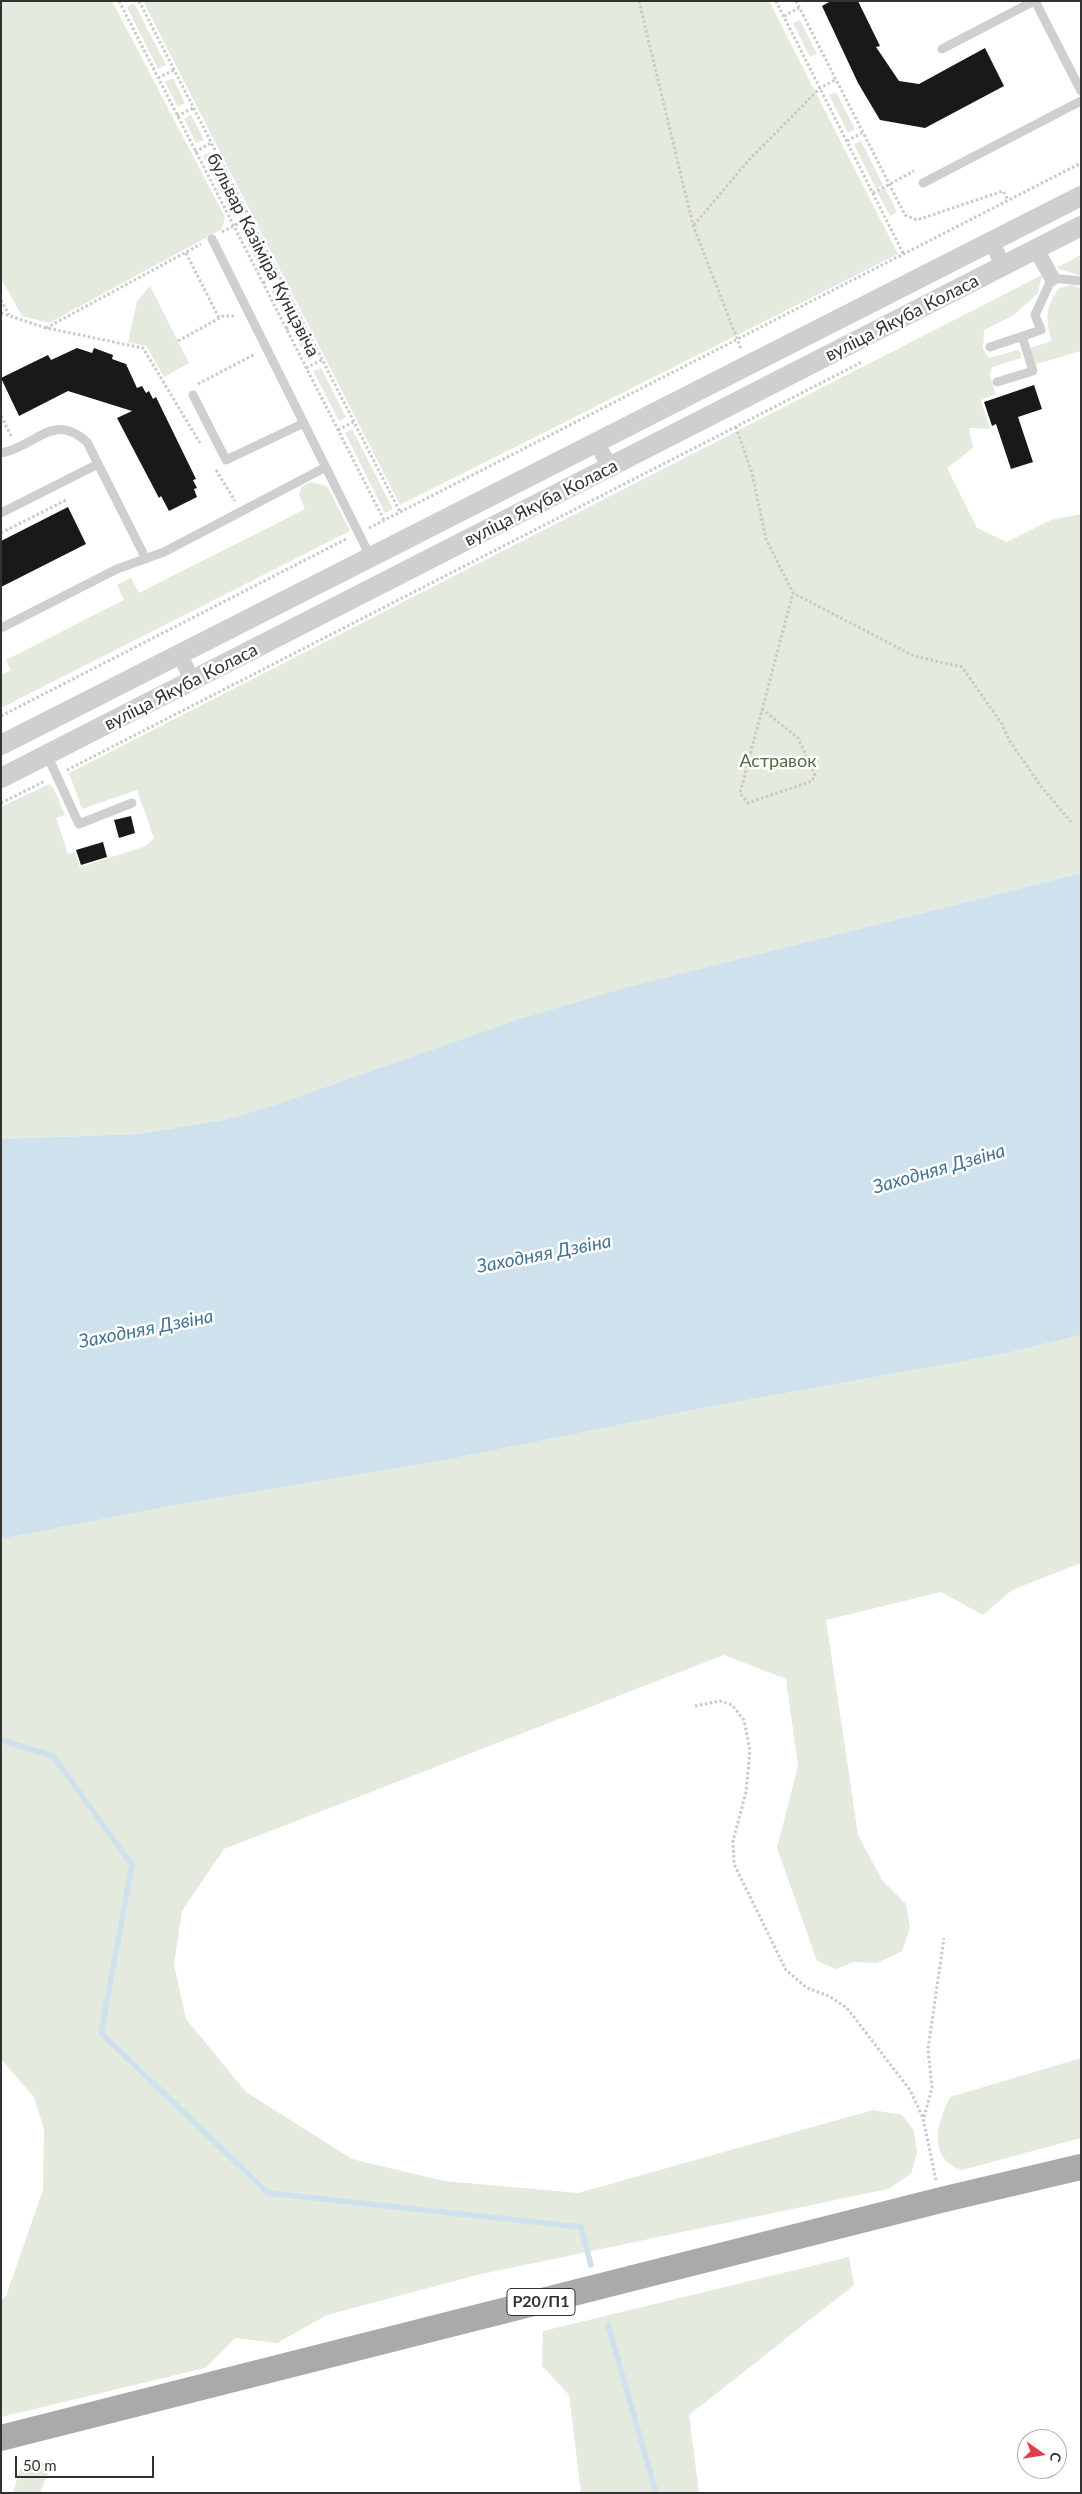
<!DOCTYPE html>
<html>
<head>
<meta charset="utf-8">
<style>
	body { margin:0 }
	#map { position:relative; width:1082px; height:2494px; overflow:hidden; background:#fff; font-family:Lato,sans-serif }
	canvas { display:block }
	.frame { position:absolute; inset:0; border:2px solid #323232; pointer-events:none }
	.north { position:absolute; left:1017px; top:2429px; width:50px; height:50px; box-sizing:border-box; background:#fff; border:1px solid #adadad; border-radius:50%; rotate:103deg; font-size:14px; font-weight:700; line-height:20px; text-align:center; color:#323232 }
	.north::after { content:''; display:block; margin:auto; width:18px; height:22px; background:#df3e4a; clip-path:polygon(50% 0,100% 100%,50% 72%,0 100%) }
	.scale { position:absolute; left:15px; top:2456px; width:139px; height:22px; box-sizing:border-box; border:2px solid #323232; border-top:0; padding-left:6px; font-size:15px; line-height:18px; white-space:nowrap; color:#323232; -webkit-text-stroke:4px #fff; paint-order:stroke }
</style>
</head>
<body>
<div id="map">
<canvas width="1082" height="2494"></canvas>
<div class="frame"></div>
<div class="north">С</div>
<div class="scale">50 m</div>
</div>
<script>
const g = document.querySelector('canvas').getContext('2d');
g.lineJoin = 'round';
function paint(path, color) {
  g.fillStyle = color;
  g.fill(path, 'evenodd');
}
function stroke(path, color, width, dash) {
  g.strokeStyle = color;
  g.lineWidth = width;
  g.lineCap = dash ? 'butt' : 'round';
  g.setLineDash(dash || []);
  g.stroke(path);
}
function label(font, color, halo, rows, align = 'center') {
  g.font = font + ' Lato,sans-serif';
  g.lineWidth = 5;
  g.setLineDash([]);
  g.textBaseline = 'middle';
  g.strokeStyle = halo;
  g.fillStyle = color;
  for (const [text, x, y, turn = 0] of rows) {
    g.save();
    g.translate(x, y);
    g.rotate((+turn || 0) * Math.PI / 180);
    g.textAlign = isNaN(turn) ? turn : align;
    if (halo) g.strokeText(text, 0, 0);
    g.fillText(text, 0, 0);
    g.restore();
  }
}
const green = new Path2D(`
	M1,1h111l113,216 -3,12 -173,94 -27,-7 -21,-38z
	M143,1h626l129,253 -498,251z
	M134,3l32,62 -8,4 -31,-62z
	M800,20l17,34 -7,3 -17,-34z
	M173,78l12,25 -7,4 -13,-25z
	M836,92l19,37 -7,4 -19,-38z
	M191,115l13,25 -8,3 -12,-24z
	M861,141l22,44 -7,4 -22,-45z
	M210,152l32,61 -8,4 -31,-61z
	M885,188l12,24 -7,4 -13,-24z
	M248,225l23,46 -7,4 -24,-46z
	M1081,255v21l-25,-8z
	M1042,275l-4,18 -24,22 -30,15 -1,19 6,9 29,-8 3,3v5l-29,9 -2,9 6,18 -15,6 9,29 -21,-1 4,20 -26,20 30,60 30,14 44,-22 30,-6v359l-457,115 -102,30 -248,87 -46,14 -90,15 -137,5v-332l48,-23 5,5 11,26 -9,3 12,36 7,-2 5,15 66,-21 8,-8 -17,-48 -55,19 -13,-36z
	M277,284l17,32 -7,4 -17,-32z
	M1072,285l9,3v63l-45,13 -6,-16 22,-7c-7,-23 -7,-33 7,-53z
	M150,286l39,77 -25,14 -18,-31 -18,-4 9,-41z
	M301,329l13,26 -7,4 -14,-26z
	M321,368l25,49 -7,4 -26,-50z
	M352,429l41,80 -8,4 -40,-80z
	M311,482l16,4 23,45 -349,177v-33l10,-5 -5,-10 118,-60 -7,-15 14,-7 8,15 166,-84 -6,-13 3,-10z
	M1081,1335v228l-69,27 -29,25 -42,-23 -115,28 32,215 24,45 24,24 4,24 -8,23 -25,12 -23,-1 -18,7 -19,-8 -40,-113 21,-82 -12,-87 -62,-24 -500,194 -42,62 -8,54 12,54 60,73 106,67 92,22 134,12 295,-83 29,5 12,16 3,22 -6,21 -23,15 -411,86 -150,40 -50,28 -42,-5 -30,30 -204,49v-117l5,-4 37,-106 1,-61 -10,-32 -33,-38v-520l186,-36 258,-43 258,-52 300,-54z
	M1081,2058v80l-119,32c-35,-12 -25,-47 -12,-73z
	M849,2257l5,28 -165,130 10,78h-118l-12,-98 -27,-29 1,-35z
	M54,2459l-14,34h-27l7,-24z`);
const water = new Path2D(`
	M1081,873v462l-78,19 -300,54 -258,52 -258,43 -186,36v-400l137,-5 90,-15 46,-14 248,-87 102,-30z`);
const stream = new Path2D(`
	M1,1740l52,16 79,109 -31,168 167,160 313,34 10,38
	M608,2325l48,168`);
const building = new Path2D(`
	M831,1h27l22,45 -4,1 23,34 20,3 66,-36 19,38 -79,42 -45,-8 -22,-37 -36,-77z
	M77,348l15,5 2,-5 19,7 -1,4 14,5 11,24 5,-2 4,7 3,-2 4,8 3,-2 40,82 -3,1 4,8 -3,1 3,8 -28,14 -8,-15 -2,2 -42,-80 15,-7 -64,-20 -49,25 -18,-38 47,-23 3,5z
	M1034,385l8,24 -24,8 15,45 -22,7 -15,-45 -4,2 -8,-24z
	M68,507l18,37 -85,43v-46z
	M131,816l4,17 -16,5 -5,-18z
	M103,842l4,15 -26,8 -5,-15z`);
const path = new Path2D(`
	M119,1l265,519
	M139,1l261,511
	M639,1l54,224 48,124
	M776,1l128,254
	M796,1l109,214 12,5 86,-29 5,9
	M784,16l15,-8
	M158,78l16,-8
	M177,116l16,-8
	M847,141l15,-8
	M195,152l16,-9
	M873,193l41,-22
	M694,225l55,-65 71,-72 15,-8
	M222,232l27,-14
	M186,253l33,65
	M263,283l16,-8
	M1,300l8,15
	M1,313l45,15 97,20 57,95
	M46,328l155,-84
	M286,329l16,-8
	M178,341l45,-25h13
	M306,368l16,-8
	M198,384l57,-30
	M1,416l10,20
	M736,427l16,46 14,66 27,54 121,63 48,11 40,57 7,16 31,45 31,37
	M338,430l15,-8
	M216,470l19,31
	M369,528l712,-365
	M1,533l65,-33
	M762,709l36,29 17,37 -3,6 -64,22 -8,-10 53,-200
	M1,716l347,-178
	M67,770l795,-408
	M1,803l44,-22
	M695,1706l25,-5 12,4 12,15 6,30 -4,42 -13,49 1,23 52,106 21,18 22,8 18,12 63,82 13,28 13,62
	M924,2117l8,-29 -4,-39 16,-111`);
const service = new Path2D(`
	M1035,1l46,90
	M942,49l92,-48
	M923,183l158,-82
	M212,239l158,317
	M990,347l51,-17 -6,-15 17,-37 29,3
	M997,382l36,-11 -11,-35
	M193,395l33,65 78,-37
	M1,453c35,-6 51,-42 86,-11l59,117
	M1,513l97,-49
	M1,628l116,-59 47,-17 162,-85
	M47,755l32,69 53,-21`);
const minor = new Path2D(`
	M991,240l12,26
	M1036,249l16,29
	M597,443l13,25
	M180,655l13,27`);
const tertiary = new Path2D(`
	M1,745l1080,-549
	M1,778l1080,-552`);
const primary = new Path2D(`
	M1,2438l940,-238 140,-33`);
const shields = [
	[541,2302,68]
];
const shieldNames = [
	["Р20/П1",541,2302]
];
const streetNames = [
	["бульвар Казіміра Кунцэвіча",263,255,63],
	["вуліца Якуба Коласа",902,318,-27],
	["вуліца Якуба Коласа",541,503,-27],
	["вуліца Якуба Коласа",181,687,-27]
];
const parkNames = [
	["Астравок",778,761]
];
const waterNames = [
	["Заходняя Дзвіна",939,1169,-16],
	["Заходняя Дзвіна",544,1254,-11],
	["Заходняя Дзвіна",146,1329,-11]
];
paint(green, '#e5eade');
paint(water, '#cee1ec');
stroke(stream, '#cee1ec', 5.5);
paint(building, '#191919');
stroke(path, '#c9c9c9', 3, [2.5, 2.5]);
stroke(service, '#cfcfcf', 9);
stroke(minor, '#cfcfcf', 16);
stroke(tertiary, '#cfcfcf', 20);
stroke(primary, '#aaa', 26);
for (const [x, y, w] of shields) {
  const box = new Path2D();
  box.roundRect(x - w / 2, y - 13.5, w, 27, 4);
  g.fillStyle = '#fff';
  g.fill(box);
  stroke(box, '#323232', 1);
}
label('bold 16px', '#323232', null, shieldNames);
label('18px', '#323232', '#fff', streetNames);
label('18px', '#556c40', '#fff', parkNames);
label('italic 19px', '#427392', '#fff', waterNames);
</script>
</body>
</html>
